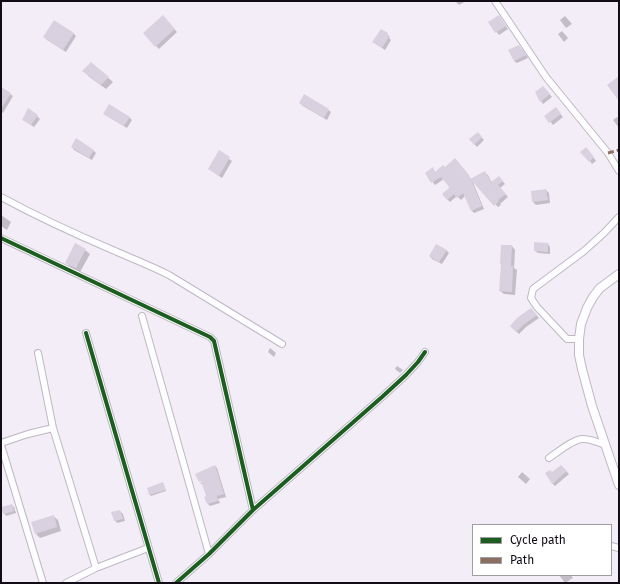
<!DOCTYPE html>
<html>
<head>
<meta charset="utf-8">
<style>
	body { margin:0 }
	#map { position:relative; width:620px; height:584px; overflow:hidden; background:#f3edf8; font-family:"Fira Sans",sans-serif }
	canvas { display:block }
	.frame { position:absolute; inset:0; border:2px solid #120c16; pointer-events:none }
	.legend { position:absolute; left:472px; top:524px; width:140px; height:52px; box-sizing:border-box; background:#fff; border:1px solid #a09ea2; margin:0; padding:5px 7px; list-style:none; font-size:12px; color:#120c16 }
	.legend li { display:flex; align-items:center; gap:8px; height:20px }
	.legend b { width:20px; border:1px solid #a09ea2 }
</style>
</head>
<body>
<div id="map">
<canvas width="620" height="584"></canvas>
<div class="frame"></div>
<ul class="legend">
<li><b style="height:5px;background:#1b5e20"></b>Cycle path</li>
<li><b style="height:5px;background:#8d6e63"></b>Path</li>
</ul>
</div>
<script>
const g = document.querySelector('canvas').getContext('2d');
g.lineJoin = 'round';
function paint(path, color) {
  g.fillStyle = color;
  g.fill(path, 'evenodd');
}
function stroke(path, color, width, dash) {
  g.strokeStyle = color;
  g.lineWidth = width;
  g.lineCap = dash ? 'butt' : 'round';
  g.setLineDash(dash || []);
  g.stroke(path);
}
const shadow = new Path2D(`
	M455,1h11l-7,4z
	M565,16l7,8 -6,4 -6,-8z
	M163,17l14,15 -18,17 -15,-16z
	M501,19l7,10 -9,6 -10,-13z
	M562,31l6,7 -4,4 -6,-8z
	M73,33l3,3 -10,16 -19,-12 -3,-3z
	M387,34l3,3 -1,1 2,2 -6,10 -9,-6z
	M522,49l6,9 -11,5 -3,-2z
	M91,63l22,19 -7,7 -18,-13z
	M1,88l12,8 -10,17 -2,-1z
	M546,90l6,7 -9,7 -2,-3 -5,-9z
	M300,103l28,7 3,2 -4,8 -24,-14z
	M558,111l5,6 -10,8 -7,-9z
	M37,116l3,3 -6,8 -11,-7z
	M107,116l22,1 3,3 -5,8z
	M617,117l2,2v9l-6,-8z
	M480,136l4,4 -7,7 -7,-8z
	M72,147l22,4 2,2 -4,7 -18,-10z
	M589,151l7,10 -4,3 -2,-3z
	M219,152l13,9 -10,17 -13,-9z
	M455,159l16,20 14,-6 3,2 4,8 7,-6 6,7 -5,4 8,9 -8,7 1,1 -3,2 -26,-27 12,29 -10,4 -2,-2 -7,-15 -4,4 -4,-4 -7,6 -7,-7 7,-7 -6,-9 -9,6 -9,-12 6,-4 4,4 9,-5z
	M546,190l3,3 1,10 -14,2 -3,-3z
	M1,215l10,7 -4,8 -6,-4z
	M548,244l2,3v7l-12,-1 -3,-2z
	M512,246l3,4 -1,18 3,2 -2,25 -11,-1 -4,-3z
	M85,250l5,4 -10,18 -9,-5 -5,-4z
	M446,250l3,3 -7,11 -10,-5 -2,-3z
	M531,309l8,9 -13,9 -7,7 -8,-8z
	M270,348l6,5 -2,4 -6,-5z
	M397,366l6,4 -3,3 -5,-4z
	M215,466l2,2 9,29 -8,2 2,4 -10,3 -2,-2 -2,-7h1l-4,-13h-1l-2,-1 6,-3z
	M561,466l8,8 -14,12 -3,-3 1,-10z
	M522,472l8,7 -4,5 -8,-7z
	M163,483l3,8 -15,5 -1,-1 -2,-7z
	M11,505l3,2 2,6 -10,3 -2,-3z
	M120,511l3,3 2,7 -8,2 -2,-3z
	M53,516l5,4 3,11 -21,7 -4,-4z
	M559,575h12l2,3 -8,5z`);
const building = new Path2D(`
	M163,15l12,14 -20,18 -12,-14z
	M499,15l7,11 -11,7 -7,-11z
	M54,20l20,13 -11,17 -20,-13z
	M381,29l7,4 -1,2 2,2 -7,11 -10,-6z
	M519,45l7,10 -12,6 -6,-11z
	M91,62l18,15 -8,8 -19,-14z
	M619,76v25l-12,-16z
	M543,86l7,8 -10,8 -5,-10z
	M1,87l10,6 -10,16z
	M304,94l25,15 -5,9 -25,-15z
	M109,104l21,13 -6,9 -21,-12z
	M556,107l5,7 -12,9 -5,-7z
	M28,108l10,7 -7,10 -9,-5z
	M478,132l4,5 -8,8 -5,-6z
	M76,138l18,12 -5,8 -18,-11z
	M586,147l8,10 -5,5 -9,-10z
	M219,150l11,7 -11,19 -11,-7z
	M455,158l14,17 13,31 -11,5 -8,-18 -6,5 -3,-4 -7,6 -5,-6 7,-6v-1l-8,-10 -10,6 -6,-10 8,-6 2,5 8,-7 2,2z
	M485,171l6,11 8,-6 4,5 -5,4 8,9 -8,6 1,1 -5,5 -24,-27z
	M546,189l2,11 -16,2 -1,-11z
	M534,242l14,1v9l-14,-1z
	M75,243l11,6 -10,19 -11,-5z
	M436,244l11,6 -8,12 -10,-6z
	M501,245h11l-1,21h2l-1,26 -13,-1 2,-27h-1z
	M531,308l6,7 -14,10 -7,7 -6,-6 7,-8z
	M215,465l9,29 -7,2 1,5 -11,3 -3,-7 2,-1 -5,-15 -2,1 -4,-8z
	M561,465l6,6 -9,8 -6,5 -7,-11 5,-3 2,2z
	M163,482l3,8 -17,5 -2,-7z
	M12,504l2,7 -11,3 -2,-7z
	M120,510l3,9 -9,2 -3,-9z
	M54,515l3,12 -22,7 -4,-12z`);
const minor = new Path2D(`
	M495,1l51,76 62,76 11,18
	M1,197c37,20 76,38 114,54 18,8 36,15 54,24l113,69
	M1,238l209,99 4,4 39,169
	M142,316l67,238
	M86,333l73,250
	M579,339h-12l-30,-32 -6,-9 2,-9 51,-38 20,-18 15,-16
	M38,353l15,75 43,140
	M1,443l27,-9 25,-6
	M1,445l42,138
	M549,458c9,-6 24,-19 34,-19 8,0 15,3 22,6
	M611,546l8,2
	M66,583l30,-15 52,-20
	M176,583l33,-29 44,-44 129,-113 24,-22 12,-13 7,-10`);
const tertiary = new Path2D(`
	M619,274l-19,14 -7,9 -6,11 -6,16 -2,15v16l3,14 10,37 27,79`);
const quiet = new Path2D(`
	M608,153l11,-3`);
const cycleway = new Path2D(`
	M1,238l209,99 4,4 39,169
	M86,333l73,250
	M176,583l33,-29 44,-44 129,-113 24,-22 12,-13 7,-10`);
paint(shadow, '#0003');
paint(building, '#d9d1df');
stroke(minor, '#beb8c3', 8);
stroke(tertiary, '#beb8c3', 10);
stroke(minor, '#fdfcfe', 6);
stroke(tertiary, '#fdfcfe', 8);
stroke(quiet, '#8d6e63', 3, [6, 3]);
stroke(cycleway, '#1b5e20', 4);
</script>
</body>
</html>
